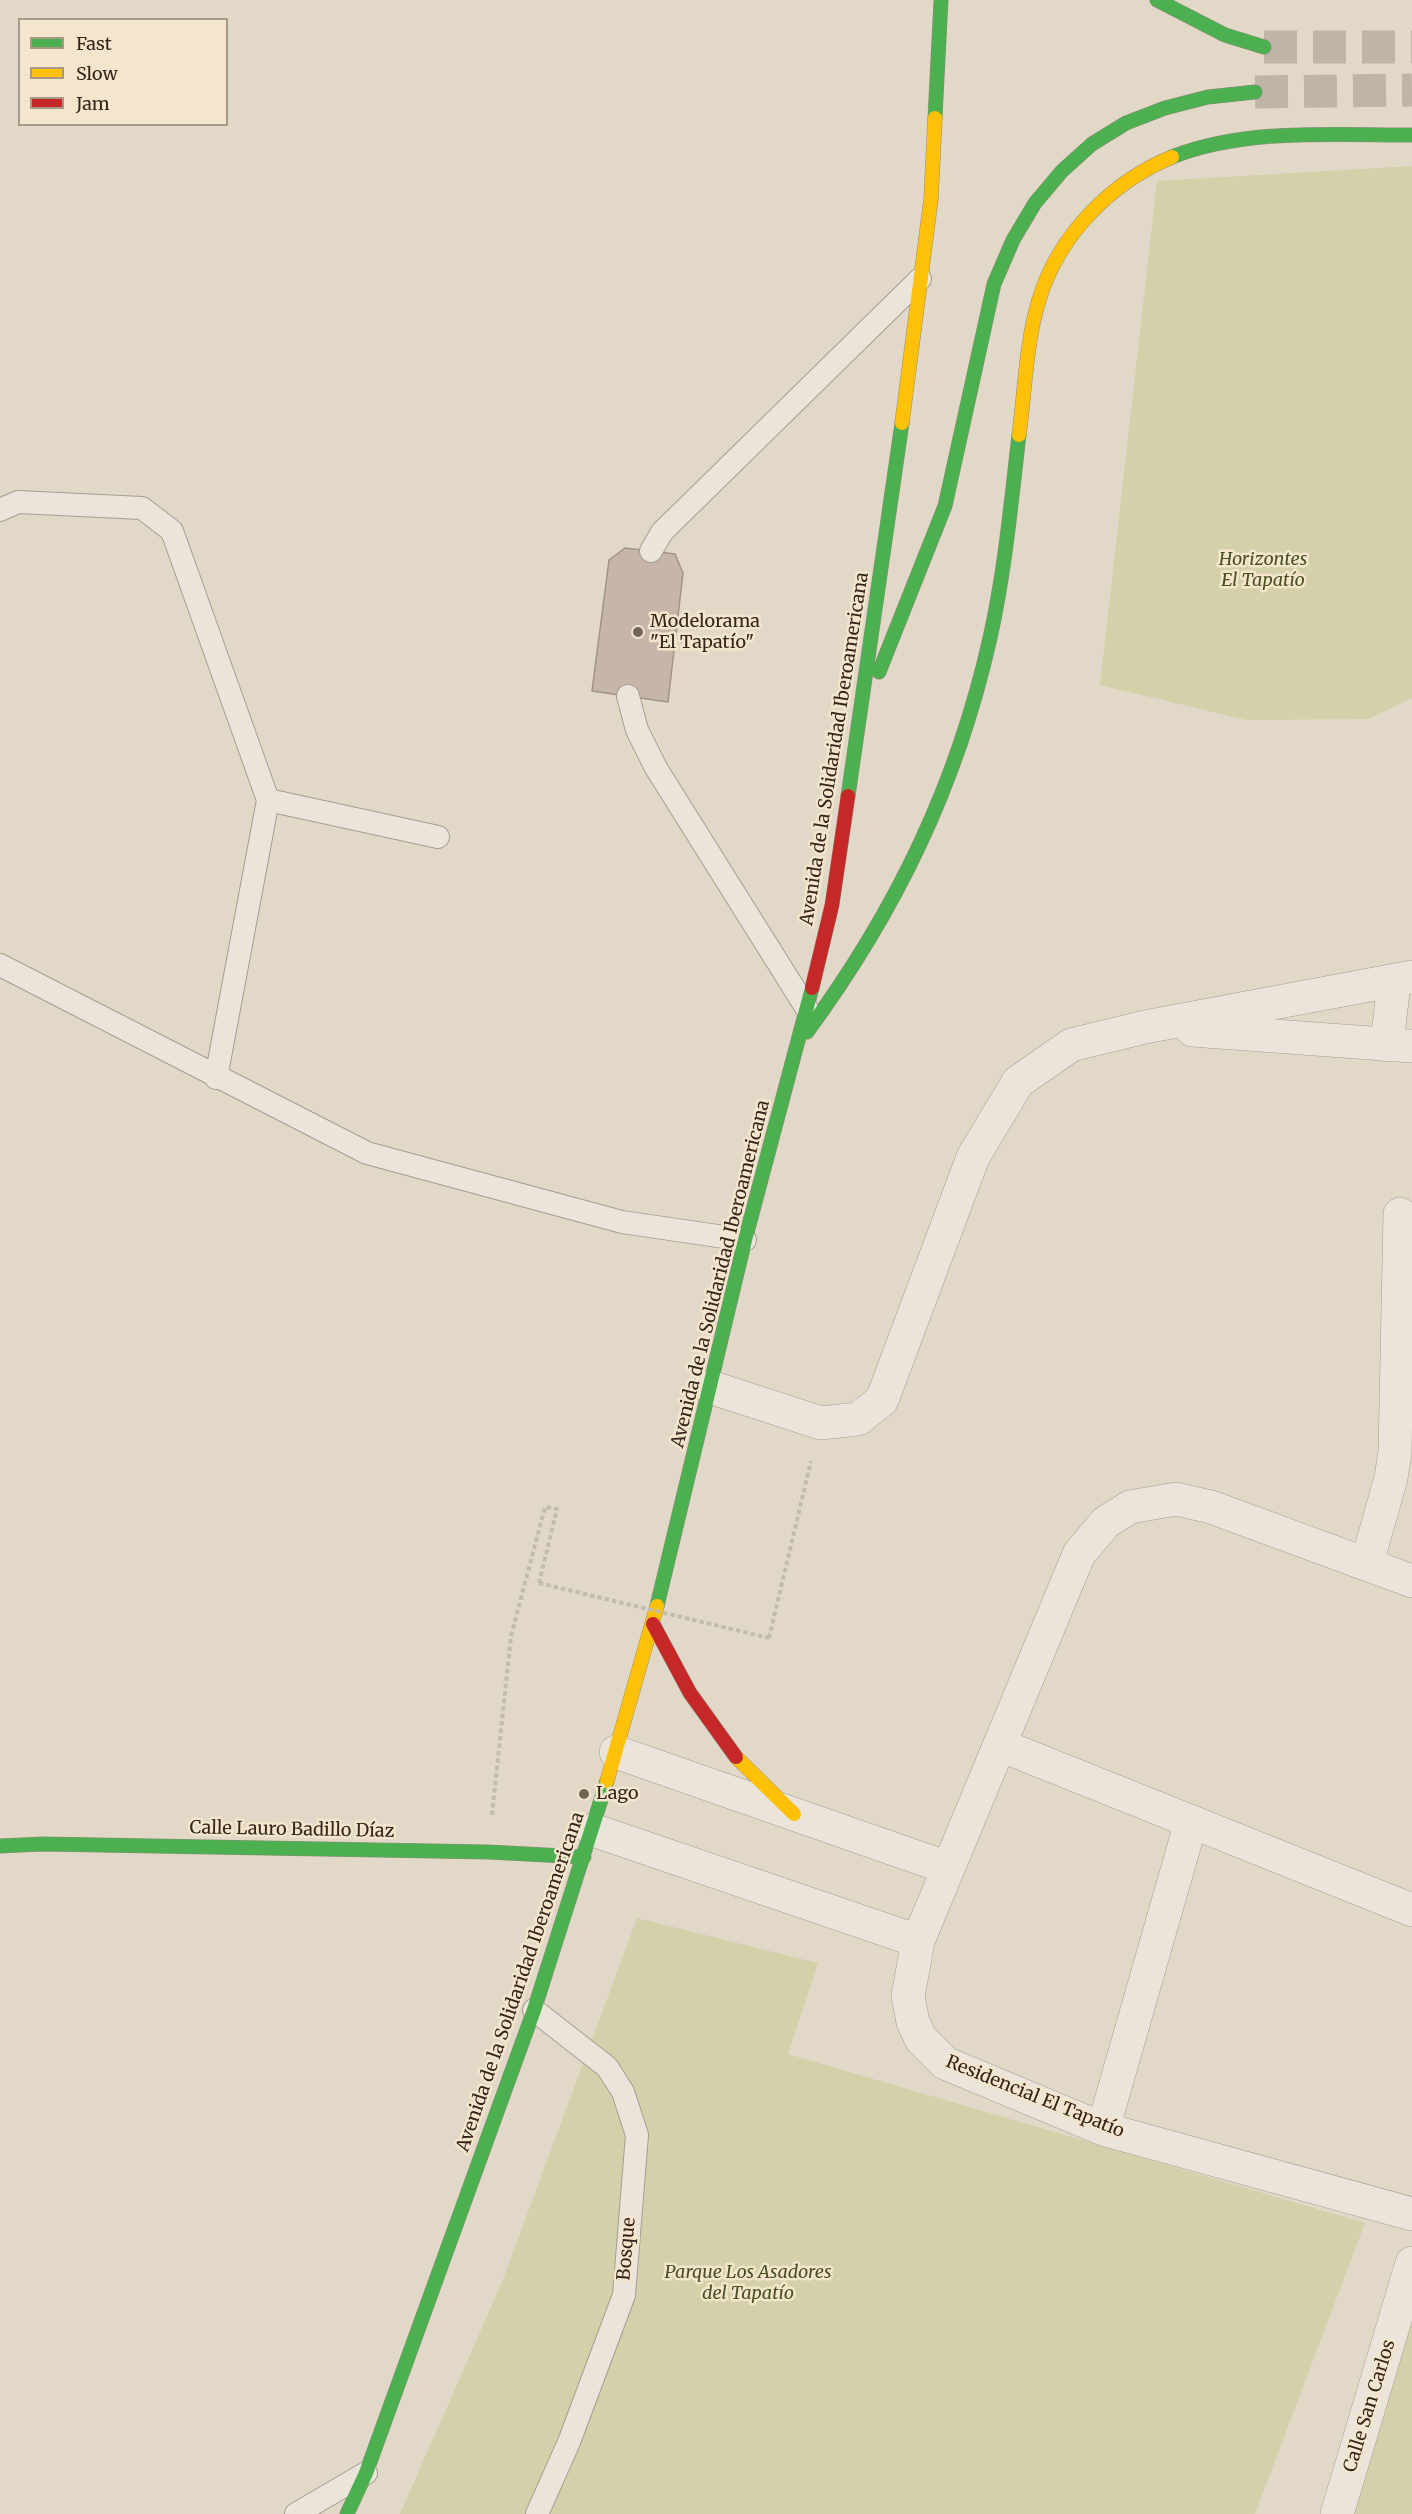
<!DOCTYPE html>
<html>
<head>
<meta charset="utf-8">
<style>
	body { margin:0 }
	#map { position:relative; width:1412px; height:2514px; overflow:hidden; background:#e2d8c8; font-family:Merriweather,serif }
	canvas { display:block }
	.legend { position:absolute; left:18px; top:18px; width:210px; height:108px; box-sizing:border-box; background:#f4e6cd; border:2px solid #a79986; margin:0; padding:8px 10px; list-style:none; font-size:18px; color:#34251b }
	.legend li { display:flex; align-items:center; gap:12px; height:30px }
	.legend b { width:30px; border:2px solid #a79986 }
</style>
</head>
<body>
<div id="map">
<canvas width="1412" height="2514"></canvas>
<ul class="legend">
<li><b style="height:8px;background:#4caf50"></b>Fast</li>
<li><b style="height:8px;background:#ffc107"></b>Slow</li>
<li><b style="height:8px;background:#c62828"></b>Jam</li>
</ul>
</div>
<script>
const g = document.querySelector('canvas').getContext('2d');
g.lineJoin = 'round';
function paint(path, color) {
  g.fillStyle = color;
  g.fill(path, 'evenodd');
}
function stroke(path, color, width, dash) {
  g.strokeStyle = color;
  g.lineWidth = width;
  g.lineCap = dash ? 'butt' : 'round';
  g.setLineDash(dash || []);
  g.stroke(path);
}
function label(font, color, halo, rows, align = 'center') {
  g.font = font + ' Merriweather,serif';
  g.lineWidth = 5;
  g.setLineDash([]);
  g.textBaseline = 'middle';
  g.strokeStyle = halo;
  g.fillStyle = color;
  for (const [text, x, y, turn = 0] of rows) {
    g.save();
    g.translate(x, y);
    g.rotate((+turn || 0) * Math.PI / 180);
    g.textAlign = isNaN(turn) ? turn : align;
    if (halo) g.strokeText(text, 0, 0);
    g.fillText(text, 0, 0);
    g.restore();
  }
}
const green = new Path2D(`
	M1412,166v532l-44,21 -122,1 -146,-35 57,-504z
	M637,1918l181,45 -30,91 577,169 -110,291h-855l102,-232z
	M1412,2263v251h-72z`);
const building = new Path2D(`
	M625,548l50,6 8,19 -15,129 -76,-11 17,-131z`);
const highwayTunnel = new Path2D(`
	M1264,47h148
	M1255,92l157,-2`);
const path = new Path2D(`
	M769,1638l42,-177
	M492,1815l19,-179 34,-129 12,2 -18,74`);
const lane = new Path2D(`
	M0,510l18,-8 124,6 30,23 96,269
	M651,551l11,-19 258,-253
	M628,696l9,34 19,38 151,241
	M0,965l367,188 255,69 123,18
	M216,1078l52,-278 170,37
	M534,2010l73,57 16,25 14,43 -13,160 -55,147 -32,72
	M296,2514l70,-41`);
const street = new Path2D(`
	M1192,1030l220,16
	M1387,1045l7,-63
	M710,1387l111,36 37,-4 24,-19 91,-243 45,-75 53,-37 74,-18 267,-50
	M1367,1563l24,-85 4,-26 5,-238
	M1412,1581l-201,-74 -35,-8 -46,8 -24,15 -27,32 -161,387 -10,55 5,26 8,17 24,24 158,66 309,85
	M1000,1745l412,165
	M616,1752l332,116
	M593,1830l325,111
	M1103,2129l88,-307
	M1337,2514l75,-251`);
const fast = new Path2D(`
	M1157,0l68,35 39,12
	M935,118l6,-118
	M1172,157c73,-29 162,-22 240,-22
	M879,672l66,-166 49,-222 19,-44 22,-37 27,-32 30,-27 34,-21 39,-15 43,-11 47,-5
	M848,796l54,-373
	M807,1032c89,-121 150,-247 183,-394 15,-67 21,-135 29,-203
	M657,1606l88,-366 67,-252
	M0,1846l43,-2 445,8 96,5
	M347,2514l19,-41 168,-463 73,-229`);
const slow = new Path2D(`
	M902,423l29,-224 4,-81
	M1019,435c6,-44 7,-93 20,-135 19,-64 72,-118 133,-143
	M736,1757l58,57
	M607,1781l50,-175`);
const jam = new Path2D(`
	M812,988l20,-83 16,-109
	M653,1624l37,69 46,64`);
const pathBridge = new Path2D(`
	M539,1583l230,55`);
const markers = [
	[638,632,6,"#716458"],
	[584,1794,6,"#716458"]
];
const parkNames = [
	["Horizontes",1263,560],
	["El Tapatío",1263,581],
	["Parque Los Asadores",748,2273],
	["del Tapatío",748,2294]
];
const poiNames = [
	["Modelorama",650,622],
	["\"El Tapatío\"",650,643],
	["Lago",596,1794]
];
const streetNames = [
	["Avenida de la Solidaridad Iberoamericana",835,749,-81],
	["Avenida de la Solidaridad Iberoamericana",721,1274,-76],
	["Calle Lauro Badillo Díaz",292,1830,1],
	["Avenida de la Solidaridad Iberoamericana",521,1982,-71],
	["Residencial El Tapatío",1035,2097,22],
	["Bosque",627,2249,-85],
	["Calle San Carlos",1370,2406,-73]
];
paint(green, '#d4d0aa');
paint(building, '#c6b6a9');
stroke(building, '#a19388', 1.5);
stroke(highwayTunnel, '#bfb4a5', 33, [33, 16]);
stroke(lane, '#a69d92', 24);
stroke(street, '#a69d92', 34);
stroke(fast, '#968d82', 15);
stroke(slow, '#968d82', 15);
stroke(jam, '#968d82', 15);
stroke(path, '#c2bbb2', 4, [4.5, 3]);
stroke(lane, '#eae4da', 22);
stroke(street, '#eae4da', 33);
stroke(fast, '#4caf50', 14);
stroke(slow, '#ffc107', 14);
stroke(jam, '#c62828', 14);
stroke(pathBridge, '#c2bbb2', 4, [4.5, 3]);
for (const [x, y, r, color] of markers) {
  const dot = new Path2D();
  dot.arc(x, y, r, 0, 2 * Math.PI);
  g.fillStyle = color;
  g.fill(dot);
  stroke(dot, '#f4e6cd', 2);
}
label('italic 18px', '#485022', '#f4e6cd', parkNames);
label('18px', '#34251b', '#f4e6cd', poiNames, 'left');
label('18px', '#34251b', '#f4e6cd', streetNames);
</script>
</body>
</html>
